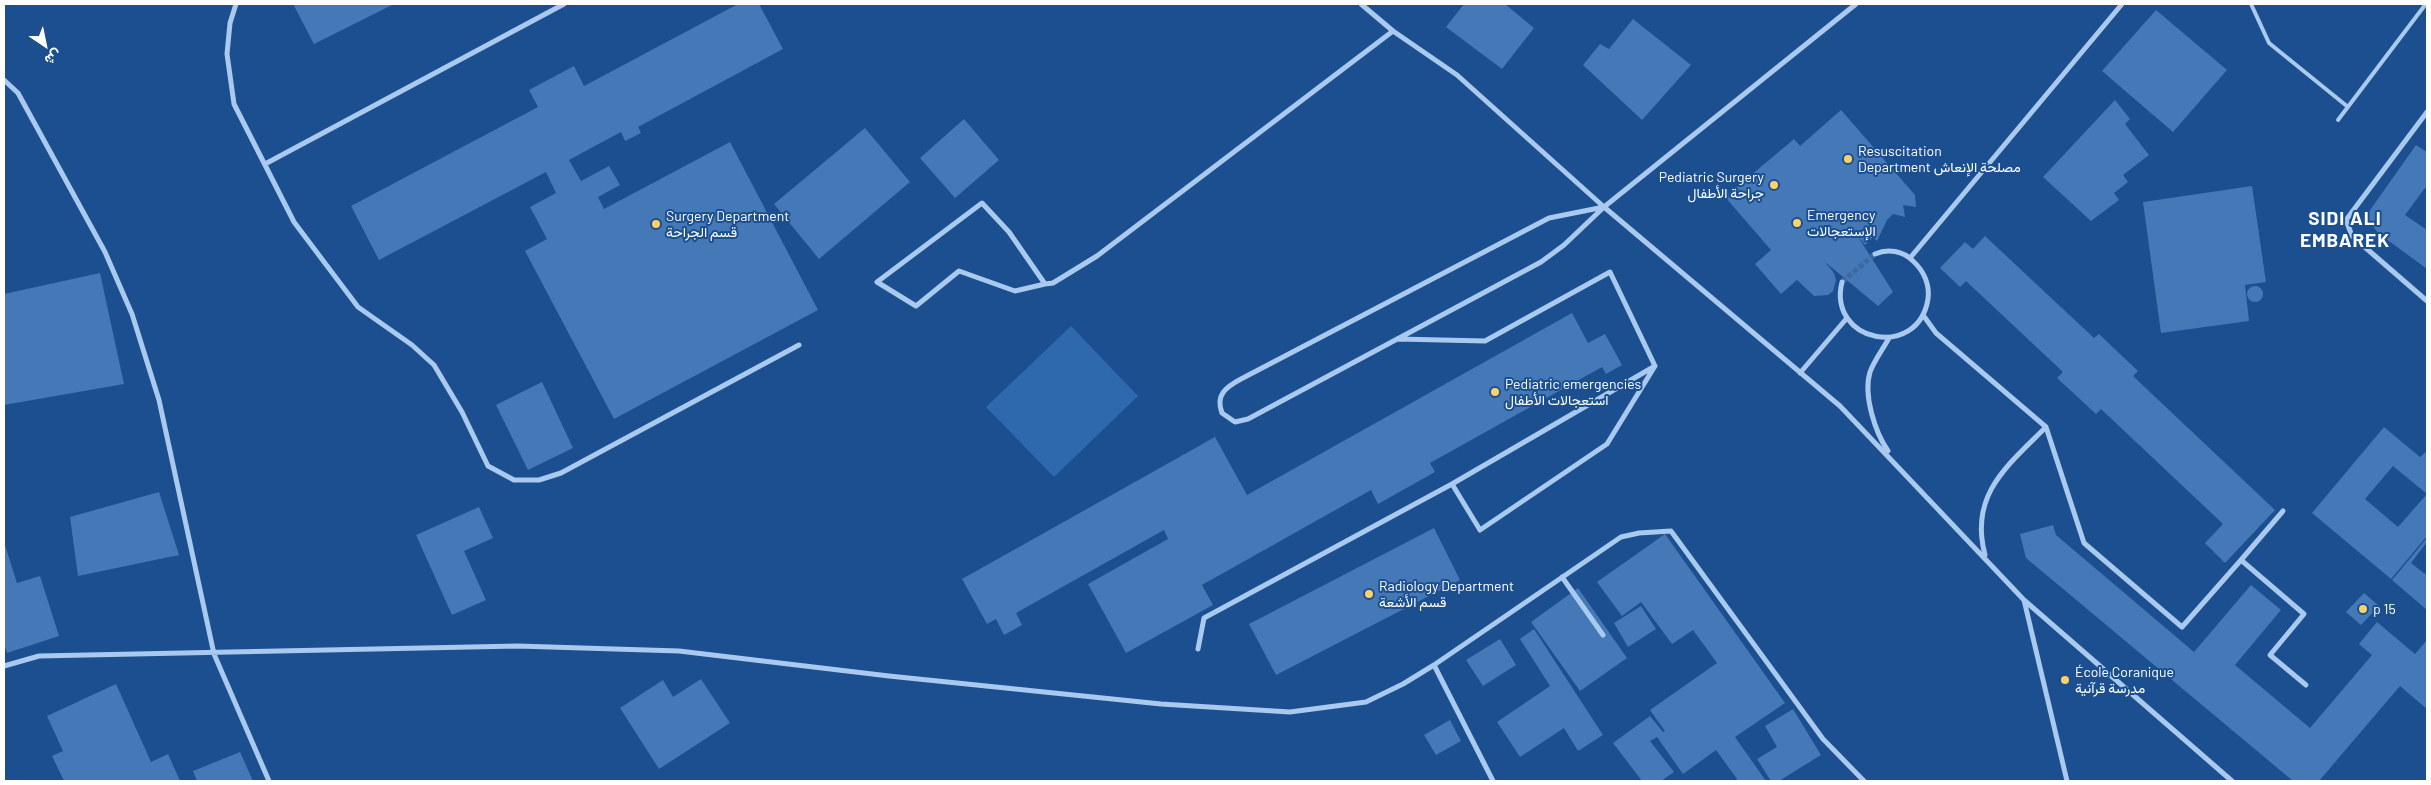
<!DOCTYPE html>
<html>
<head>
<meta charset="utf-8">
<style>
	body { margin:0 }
	#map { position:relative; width:2431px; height:785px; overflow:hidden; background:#1b4f8f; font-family:Barlow,Vazirmatn,sans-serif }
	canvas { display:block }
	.frame { position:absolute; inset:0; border:5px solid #fff; pointer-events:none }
	.north { position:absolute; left:20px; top:20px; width:50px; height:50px; -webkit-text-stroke:4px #1b4f8f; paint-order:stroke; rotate:146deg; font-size:14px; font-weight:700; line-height:20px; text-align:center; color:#fff }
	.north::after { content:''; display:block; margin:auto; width:18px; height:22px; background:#fff; clip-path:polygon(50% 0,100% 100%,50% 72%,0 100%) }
</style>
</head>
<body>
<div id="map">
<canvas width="2431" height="785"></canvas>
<div class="frame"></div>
<div class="north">ش</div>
</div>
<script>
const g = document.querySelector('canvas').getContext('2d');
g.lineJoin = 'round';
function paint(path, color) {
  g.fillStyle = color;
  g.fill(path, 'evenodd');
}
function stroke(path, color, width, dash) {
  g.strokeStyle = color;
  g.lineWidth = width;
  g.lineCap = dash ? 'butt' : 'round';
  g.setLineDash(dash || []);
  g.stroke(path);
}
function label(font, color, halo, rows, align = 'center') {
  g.font = font + ' Barlow,Vazirmatn,sans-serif';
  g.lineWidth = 4;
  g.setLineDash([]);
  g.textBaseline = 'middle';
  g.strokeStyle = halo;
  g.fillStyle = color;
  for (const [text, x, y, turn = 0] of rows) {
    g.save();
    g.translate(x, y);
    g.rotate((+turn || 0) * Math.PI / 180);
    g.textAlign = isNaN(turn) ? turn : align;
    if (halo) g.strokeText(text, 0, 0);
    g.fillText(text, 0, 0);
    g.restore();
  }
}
const green = new Path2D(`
	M1071,326l67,70 -84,81 -68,-70z`);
const building = new Path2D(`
	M293,4h101l-80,40z
	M738,4h21l24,45 -145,78 3,6 -16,8 -4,-9 -52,28 12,21 28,-15 11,19 -22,12 6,12 126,-67 88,168 -204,109 -89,-168 22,-12 -17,-32 26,-14 -10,-21 -167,88 -28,-54 187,-99 -9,-17 45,-24 10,20z
	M1464,4h41l29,24 -32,41 -56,-42z
	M2156,10l71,60 -54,62 -71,-61z
	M1633,19l58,46 -49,55 -59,-55 17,-21 9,5z
	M2115,100l15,19 -5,5 24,31 -26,20 5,7 -14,11 5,7 -28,21 -48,-44z
	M1841,110l74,85 1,12 -13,-2 2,12 -12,-3 -6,6 -10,21 -4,-4 -8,8 -8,-10 36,57 -15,14 -53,-44 9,11 2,7 -3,11 -5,4 -14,1 -17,-16 -16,14 -26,-30 16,-14 -46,-53 69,-58 6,7z
	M964,119l35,41 -44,38 -35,-40z
	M865,128l45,54 -91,77 -45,-55z
	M2416,145l11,7v37l-2,-1 -20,27 22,15v39l-49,-36 -9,-12 -1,-8z
	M2252,186l14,96 -21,3 4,36 -88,12 -18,-131z
	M1985,236l109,102 5,-4 39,37 -5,5 142,134 -50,53 -20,-20 18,-19 -122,-115 -5,5 -39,-36 6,-6 -97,-91 -6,6 -20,-19 25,-26 8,7z
	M100,273l24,111 -120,21v-111z
	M2247 294a8 8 0 1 1 16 0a8 8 0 1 1-16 0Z
	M1572,313l16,30 17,-9 17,31 -16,9 -4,-7 -172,96 5,9 -57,32 -7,-14 -169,95 11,20 -87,48 -38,-69 80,-45 -4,-9 -148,83 6,12 -18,10 -8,-16 -9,5 -25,-45 253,-142 32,58z
	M542,382l31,66 -45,22 -32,-65z
	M2384,427l36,30 7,-6v85l-36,43 -79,-66zM2393,466l34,28 -29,33 -33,-28z
	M159,492l20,63 -101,21 -8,-59z
	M479,507l14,31 -29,13 22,49 -34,15 -36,-80z
	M2053,525l3,10 138,117 57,-67 30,25 -46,55 75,63 62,-73 -13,-11 18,-22 38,32 12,-14v69l-27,-23 -81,95h-26l-267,-223 -6,-24z
	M1434,528l26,52 -184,95 -27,-51z
	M1665,534l120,169 -50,34 31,44h-32l3,-2 -21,-29 -33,24 -26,-37 -7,4 24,31 -13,9h-19l-29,-38 37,-27 13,16 2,-1 -15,-21 67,-47 -24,-33 -21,14 -31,-42 -19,14 -25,-34z
	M2427,538v4l-16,21 14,11 2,-3v39l-35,-30z
	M4,542l13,41 23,-7 19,60 -52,17 -3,-9z
	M1578,588l49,70 -47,33 -49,-69z
	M2364,593l15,13 -18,19 -15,-13z
	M1641,606l15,23 -28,18 -14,-24z
	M1534,629l69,106 -25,16 -14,-23 -44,29 -23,-35 53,-36 -30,-47z
	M1500,639l16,26 -33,21 -17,-26z
	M701,679l29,44 -71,46 -39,-61 43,-28 10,17z
	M116,684l35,78 17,-8 12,27h-116l-12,-25 11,-5 -16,-35z
	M1793,709l28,46 -42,26h-8l-14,-22 20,-12 -12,-21z
	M1450,720l11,21 -25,14 -12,-20z
	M240,752l13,29h-56l-4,-10z`);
const streetTunnel = new Path2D(`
	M1842,282l33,-28`);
const lane = new Path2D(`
	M2251,4l18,39 79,64
	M2338,120l87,-115`);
const street = new Path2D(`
	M236,4l-6,19 -3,31 7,50 60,118 64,85 54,38 22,20 28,47 26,54 26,14h25l22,-7 238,-128
	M1361,4l32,27 64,44 147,132 236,199 184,194 208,181
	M4,80l14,13 87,159 27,62 27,86 55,254 55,127
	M2427,112l-81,108 6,16 75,65
	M265,164l299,-160
	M1604,207l-40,38 -23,17 -293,157 -13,3 -13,-9c-7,-18 4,-26 19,-34l308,-161z
	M1604,207l252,-203
	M1910,258l212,-254
	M1842,282c-15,60 76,79 86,17 2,-14 -4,-28 -15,-38 -10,-10 -25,-13 -38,-7
	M1045,284l-30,7 -56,-20 -43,35 -39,-24 105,-79 27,29 36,52 8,-1 44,-27 296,-225
	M1923,315l13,18 110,94 38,116 98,84 59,-67 63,54 -34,41 36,30
	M1398,339l87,2 125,-69 45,94 -48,78 -127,86 -28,-46 203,-118
	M1800,373l47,-55
	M1888,451c-13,-19 -25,-56 -18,-79 4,-11 13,-23 19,-34
	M1985,555c-16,-60 22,-89 61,-128
	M2241,560l42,-49
	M1562,577l41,58
	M2024,600l43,181
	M1198,649l6,-31 248,-134
	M1434,665l59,116
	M4,666l35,-10 479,-10 161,5 210,25 272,28 129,8 76,-10 37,-18 31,-19 187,-128 18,-4 32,-2 152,208 41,42`);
const markers = [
	[1848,159,5,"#ffd166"],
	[1774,185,5,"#ffd166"],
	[1797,223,5,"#ffd166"],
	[656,224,5,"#ffd166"],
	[1495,392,5,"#ffd166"],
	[1369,594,5,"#ffd166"],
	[2363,609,5,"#ffd166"],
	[2065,680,5,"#ffd166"]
];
const poiNames = [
	["Resuscitation",1858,151],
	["Department مصلحة الإنعاش",1858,167],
	["Pediatric Surgery",1764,177,"right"],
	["جراحة الأطفال",1764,193,"right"],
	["Emergency",1807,215],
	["الإستعجالات",1807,231],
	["Surgery Department",666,216],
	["قسم الجراحة",666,232],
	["Pediatric emergencies",1505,384],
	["استعجالات الأطفال",1505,400],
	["Radiology Department",1379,586],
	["قسم الأشعة",1379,602],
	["p 15",2373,609],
	["École Coranique",2075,672],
	["مدرسة قرآنية",2075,688]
];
const districtNames = [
	["SIDI ALI",2345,219],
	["EMBAREK",2345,241]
];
paint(green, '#2e69ad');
paint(building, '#4478b7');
stroke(streetTunnel, '#3d69a0', 5, [5, 2.5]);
stroke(lane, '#a9c9ee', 4);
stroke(street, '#a9c9ee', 5);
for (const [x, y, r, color] of markers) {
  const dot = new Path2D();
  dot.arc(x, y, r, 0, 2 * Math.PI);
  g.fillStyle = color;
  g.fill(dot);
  stroke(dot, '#1b4f8f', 2);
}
label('14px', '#fff', '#1b4f8f', poiNames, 'left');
g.letterSpacing = '1px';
label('bold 19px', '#fff', '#1b4f8f', districtNames);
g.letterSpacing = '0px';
</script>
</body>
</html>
